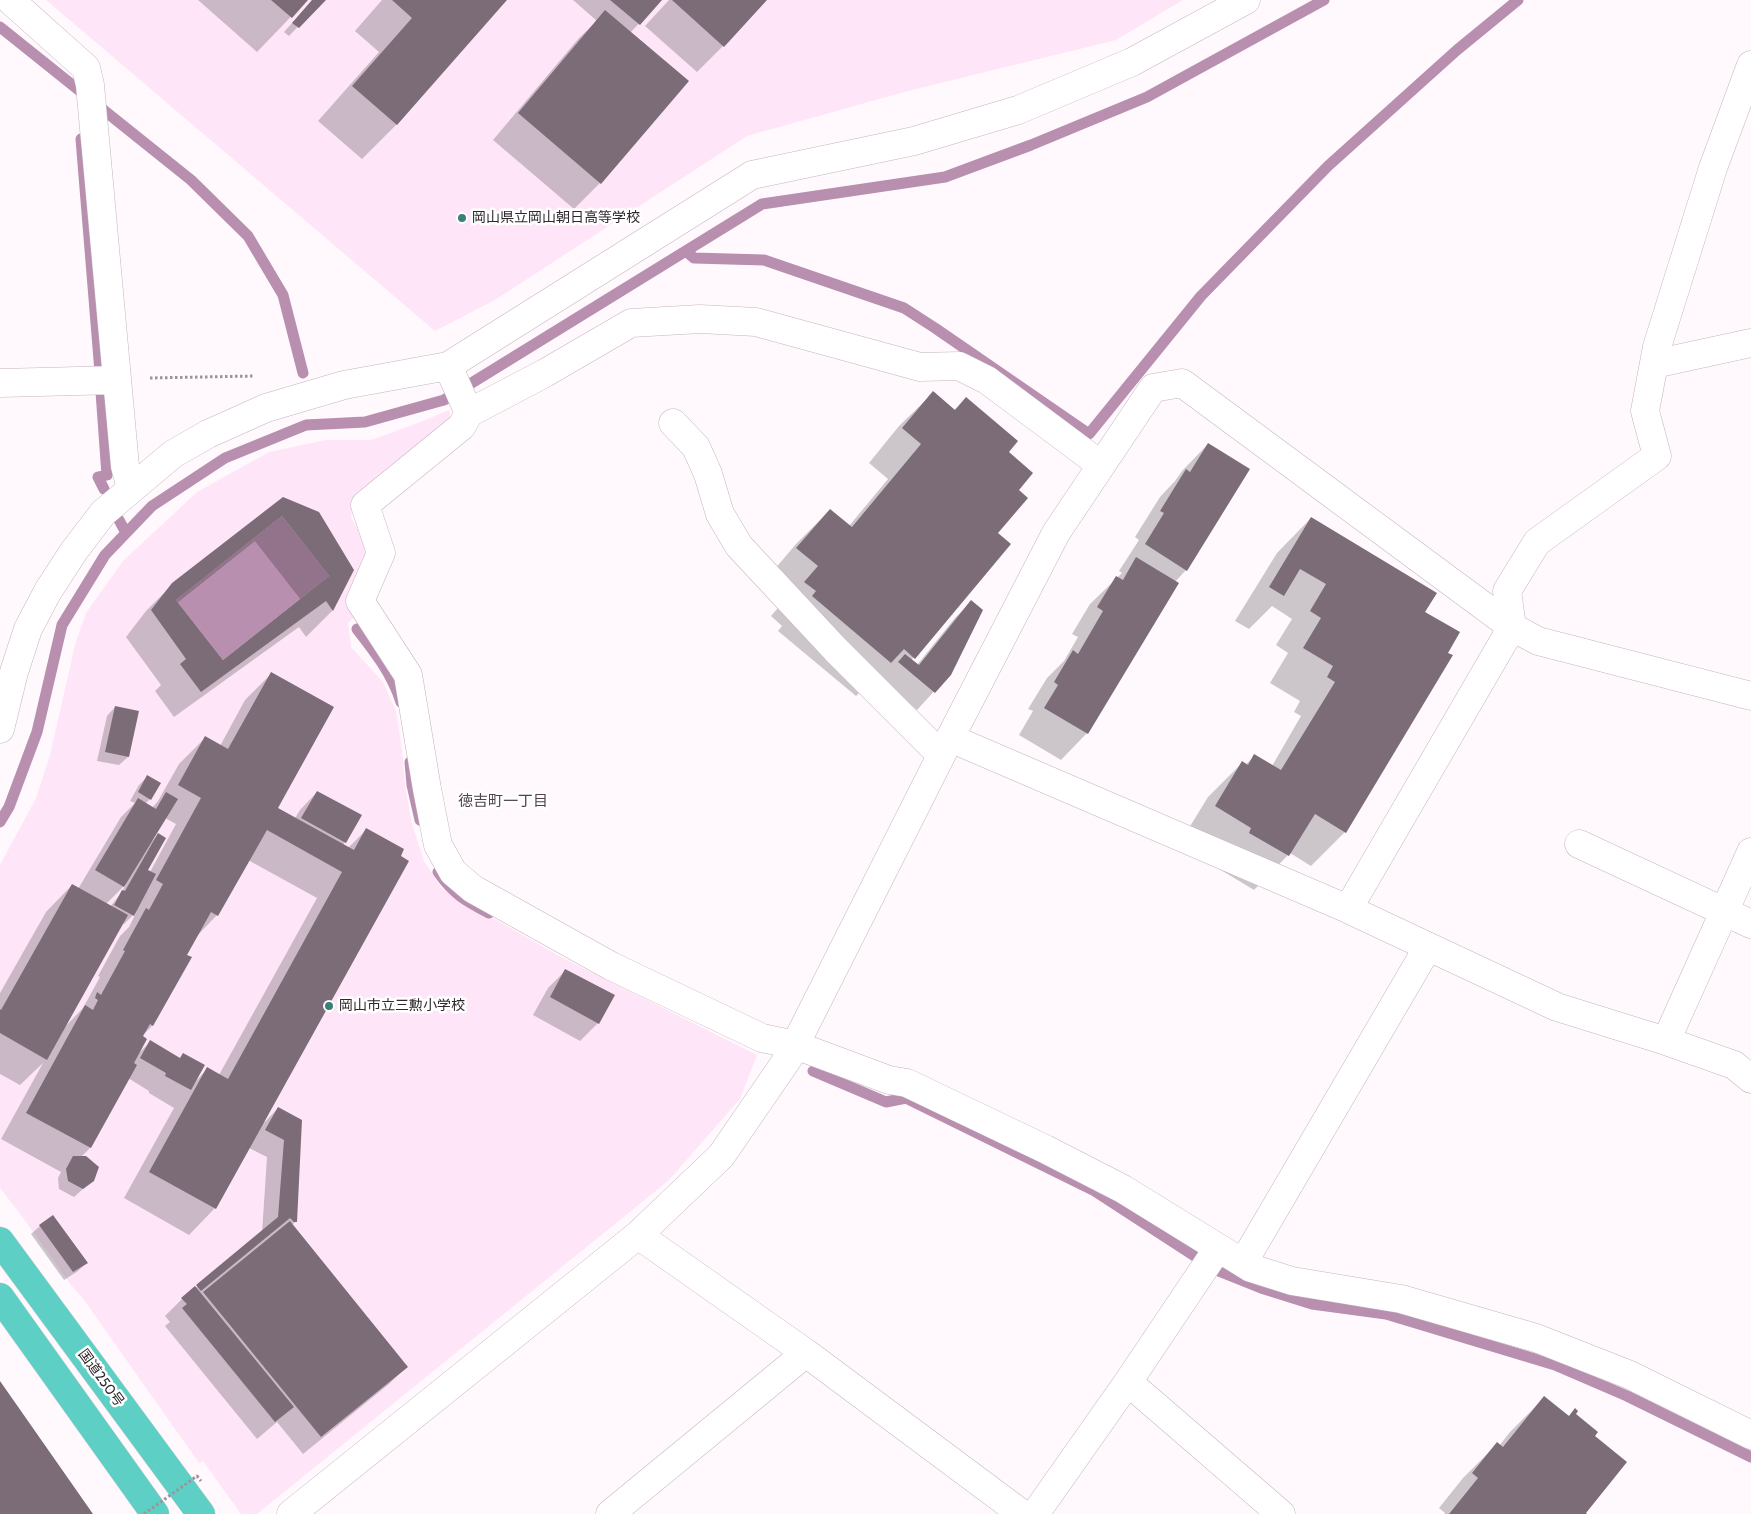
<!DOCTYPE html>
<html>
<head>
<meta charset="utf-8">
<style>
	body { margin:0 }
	canvas { display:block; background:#fff8fd }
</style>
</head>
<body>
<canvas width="1751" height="1514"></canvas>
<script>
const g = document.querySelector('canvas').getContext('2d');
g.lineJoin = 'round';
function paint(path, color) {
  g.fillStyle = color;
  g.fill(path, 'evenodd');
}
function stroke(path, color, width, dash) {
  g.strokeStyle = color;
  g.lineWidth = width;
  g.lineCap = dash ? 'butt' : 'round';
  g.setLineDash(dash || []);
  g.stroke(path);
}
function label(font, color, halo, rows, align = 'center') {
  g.font = font + ' Cabin,"Noto Sans JP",sans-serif';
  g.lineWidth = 5;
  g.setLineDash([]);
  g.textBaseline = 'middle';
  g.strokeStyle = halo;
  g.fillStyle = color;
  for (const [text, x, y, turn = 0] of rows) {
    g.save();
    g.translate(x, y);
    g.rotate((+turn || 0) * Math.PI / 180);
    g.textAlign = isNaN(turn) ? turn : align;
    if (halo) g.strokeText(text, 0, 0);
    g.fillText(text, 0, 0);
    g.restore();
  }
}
const built = new Path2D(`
	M46,0h1137l-67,40 -208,51 -161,45 -252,164 -60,31z
	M449,410l2,8 -93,79 -6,13 -1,8 19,31 -12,65 -10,9 3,24 32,35 13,29 6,39 3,35 7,39 12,37 18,28 117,67 198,99 -17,44 -72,82 -411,333h-16l-38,-53 -4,2 -115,-163 -13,-15 -50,-70 -21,-27v-323l36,-67 14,-43 25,-110 11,-32 37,-52 74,-69 72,-40 57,-12h45l47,-17z`);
const water = new Path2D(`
	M282,516l47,60 -106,84 -47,-60z`);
const shadow = new Path2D(`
	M198,0h109l-50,52z
	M313,0h11l-35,36 -5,-4z
	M382,0h124l-110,125 -34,34 -44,-38 61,-69 -24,-21z
	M573,0h88l-31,33 -30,150 -26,26 -81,-69 86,-102 18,-17z
	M669,0h96l-42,46 -26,26 -52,-46z
	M934,392l20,18 12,-11 41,53 10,38 -21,43 -85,128 6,4 37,-46 17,-17 -21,72 -33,36 -30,-25 -17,-2 -14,13 -78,-65 4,-5 -11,-10 13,-15 -21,-18 33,-39 34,-34 19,16 39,-47 -19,-16 30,-37z
	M1208,444l-22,126 -11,12 2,1 -90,150 -26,27 -42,-25 14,-24 -5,-2 19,-31 17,-17 14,-24 -6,-3 18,-30 32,-31 -3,-2 20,-31 -4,-3 25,-40 15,-16 7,-10z
	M283,498l70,72 -21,41 -26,26 -7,-10 -125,90 -19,-26 6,-6 -35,-48 20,-26 27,-27zM255,541l46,59 -78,62 -46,-59z
	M1311,518l113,94 -79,220 -34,34 -21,-13 -36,37 -38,-23 2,-4 -37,-22 27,-44 34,-34 3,2 10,-9 17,10 29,-50 -7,-4 6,-11 -30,-18 18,-30 -12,-8 16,-26 -20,-13 -23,23 -14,-8 42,-68z
	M271,674l6,134 18,10 5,-8 17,-18 28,50 -2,3 5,3 18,-18 -102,293 14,-15 23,12 -5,101 -4,4 114,142 -17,17 -86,70 -26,-32 -20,17 -92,-113 5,-4 -5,-6 17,-17 80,-66 5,-76 -18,-9 -34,60 -26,27 -65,-37 50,-90 -25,-15v-2l-21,-13 -38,70 -9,9 12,23 -19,17 -15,-8 -1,-11 3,-6 -60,-33 42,-76 -23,22 -20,-11v-81l46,-81 26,-27 6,4 43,-72 14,-14 -5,-2 9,-16 8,-8 3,22 -5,5 7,4 6,-7 21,-37 26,-26 15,8 25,-46zM165,818l11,6 -26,48 -4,-2 12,-35 -6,6zM248,860l69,38 -98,177 -12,-6 -11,12 -12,-27 -5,5 -29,-17 -11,11 2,-16 11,-11 38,-69 -4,-2 10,-18 21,-22zM126,884l-4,8 -12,15 -4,-3zM137,911l-8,16 -9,9 -22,40 2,1 -17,31 -19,20 58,-105 2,1z
	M115,707l23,5 -10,45 -9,8 -22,-4 10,-45z
	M565,971l33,52 -18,18 -47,-26 15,-27z
	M40,1226l46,37 -8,8 -14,9 -33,-46z
	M1544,1398l24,19 6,-3 19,22 -8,78h-141l1,-1 -6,-5 24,-30 34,-34 2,2 11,-14z`);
const stream = new Path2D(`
	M0,27l191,153 57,56 35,59 20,78
	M81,139l19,233
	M686,251l8,7 70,2 140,48 31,20 154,106 112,-138 127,-130 129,-116 61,-50
	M101,392l6,83 -9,2 6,12
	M119,520l7,13
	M357,629c18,23 35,45 44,73
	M410,762l2,23 8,35
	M0,822l9,-15 28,-75 25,-107 43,-70 47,-49 73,-48 81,-33 59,-3 79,-22 318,-196 183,-27 86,-32 116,-48 177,-97
	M438,872c15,22 28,29 51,41
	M813,1071l73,31 20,-4 187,92 123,80 45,18 51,16 74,10 169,51 72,31 124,61`);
const building = new Path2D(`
	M271,0h37l-16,18z
	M312,0h14l-27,28 -7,-5z
	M392,0h115l-110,125 -45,-39 60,-68z
	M610,0h52l-22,25z
	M672,0h95l-43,47z
	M605,10l84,71 -88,103 -83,-71z
	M933,391l22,19 11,-13 52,44 -9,11 24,21 -14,17 9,8 -30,35 13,11 -96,115 -11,-10 -13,14 -79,-67 4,-5 -12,-9 14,-16 -22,-18 34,-39 22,18 69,-83 -19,-16z
	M1208,443l42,26 -63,102 -42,-27 19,-31 -4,-2 26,-42 4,3z
	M283,497l36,15 35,58 -21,41 -7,-10 -125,91 -21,-28 6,-5 -35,-49 21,-27zM282,516l47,60 -106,84 -47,-60z
	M1311,517l126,76 -12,19 35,20 -12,21 5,2 -107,178 -31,-19 -26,42 -40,-23 2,-5 -36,-22 27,-45 6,4 6,-11 27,16 54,-88 -8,-5 6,-11 -30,-18 18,-30 -11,-7 16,-27 -26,-15 -16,27 -15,-9z
	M1136,557l43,26 -91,151 -44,-26 14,-23 -4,-3 19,-32 5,4 25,-43 -6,-4 19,-31 7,4z
	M971,600l12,10 -32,65 -16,18 -37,-31 7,-8 14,11z
	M271,672l63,35 -56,101 76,42 12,-22 38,21 -3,7 8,5 -193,348 -67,-37 58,-105 21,12 114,-207 -75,-42 -49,86 -7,-4 -24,43 5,2 -39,69 -3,-2 -7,12 4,3 -13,24 3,2 -46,83 -65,-35 59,-108 8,5 5,-10 -3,-2 2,-6 4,3 24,-44 -2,-1 23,-42 3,2 14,-26 -7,-4 45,-82 -23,-13 27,-49 23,13z
	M115,706l24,5 -10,46 -24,-5z
	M147,775l14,8 -10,17 -13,-8z
	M317,791l45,24 -16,28 -45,-25z
	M166,792l12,7 -54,88 -29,-17 43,-72 18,11z
	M158,833l8,5 -18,32 8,4 -22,42 -20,-11 8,-15 3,1z
	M72,884l56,31 -81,145 -47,-27v-24l1,1z
	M565,969l50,26 -16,29 -49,-27z
	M150,1040l30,18 3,-5 22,12 -14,25 -26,-14 1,-3 -26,-15z
	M278,1107l24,13 -5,102h-3l-4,-4 -89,73 -5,-6 82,-68 6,-77 -19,-10z
	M73,1156h13l13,11 -5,14 -11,8 -15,-8 -2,-12z
	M53,1215l35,48 -15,9 -34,-47z
	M290,1221l118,146 -87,70 -118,-145z
	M195,1286l99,121 -19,15 -93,-114 5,-4 -6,-6z
	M0,1381l93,133h-93z
	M1544,1396l25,20 6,-8 3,3 -2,3 22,18 -3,4 32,26 -41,51 1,1h-138l29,-36 -6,-5 25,-31 6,5z`);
const path = new Path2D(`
	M150,378l104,-2`);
const minor = new Path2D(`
	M10,0l76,68 4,17 35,381 6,22
	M1654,364l97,-21
	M448,366l21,47 -7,13 -97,79 16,48 -21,48 48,74 19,114 11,56 15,27 20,17 138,77 151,72 33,7 94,35 18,3 138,66 78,40 128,79 41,13 109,18 135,39 94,37 121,60
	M0,383l117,-3
	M469,413l76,-40 86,-50 69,-4 56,3 164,45 39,-1 28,14 114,85
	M673,423l23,24 12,27 12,40 19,32 97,104 105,105
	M0,729l14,-57 14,-43 20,-38 26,-40 29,-38 70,-59 35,-20 58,-26 78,-23 104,-19 304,-191 162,-34 104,-31 114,-48 114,-62
	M950,738l398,171 209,98 109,34 68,24 17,14
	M1579,844l172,80
	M1348,909l164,-282 -5,-36 30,-49 120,-86 -12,-45 12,-64 56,-179 38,-103
	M1666,1041l85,-189
	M638,1235l168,118 216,161
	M1243,1263l185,-316
	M1128,1382l153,132
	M291,1514l347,-279 83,-79 68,-99 161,-319 106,-205 97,-145 29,-5 330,244 26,14 213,55
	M610,1514l196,-161
	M1035,1514l93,-132 90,-134`);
const highway = new Path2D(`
	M0,1241l201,273
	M0,1297l155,217`);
const pathBridge = new Path2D(`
	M144,1514l53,-38 4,5`);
const markers = [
	[462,218,5,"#398079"],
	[329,1006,5,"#398079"]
];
const poiNames = [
	["岡山県立岡山朝日高等学校",472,218],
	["岡山市立三勲小学校",339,1006]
];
const streetNames = [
	["国道250号",101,1378,54]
];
const neighbourhoodNames = [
	["徳吉町一丁目",503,802]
];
paint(built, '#fee6f8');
paint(water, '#b88faf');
paint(shadow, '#0003');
stroke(stream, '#b88faf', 11);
paint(building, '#7b6c77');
stroke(minor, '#c5b5c1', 29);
stroke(highway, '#d9d8d9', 29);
stroke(path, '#9a9398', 3, [2.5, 2.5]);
stroke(minor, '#fff', 28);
stroke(highway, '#5ecfc4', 28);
stroke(pathBridge, '#9a9398', 3, [2.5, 2.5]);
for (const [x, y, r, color] of markers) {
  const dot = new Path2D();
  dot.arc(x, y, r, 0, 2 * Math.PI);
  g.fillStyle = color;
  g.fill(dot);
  stroke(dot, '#fff', 2);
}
label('14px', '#2e272c', '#fff', poiNames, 'left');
label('14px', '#2e272c', '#fff', streetNames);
label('15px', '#50434d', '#fff', neighbourhoodNames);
</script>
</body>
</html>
